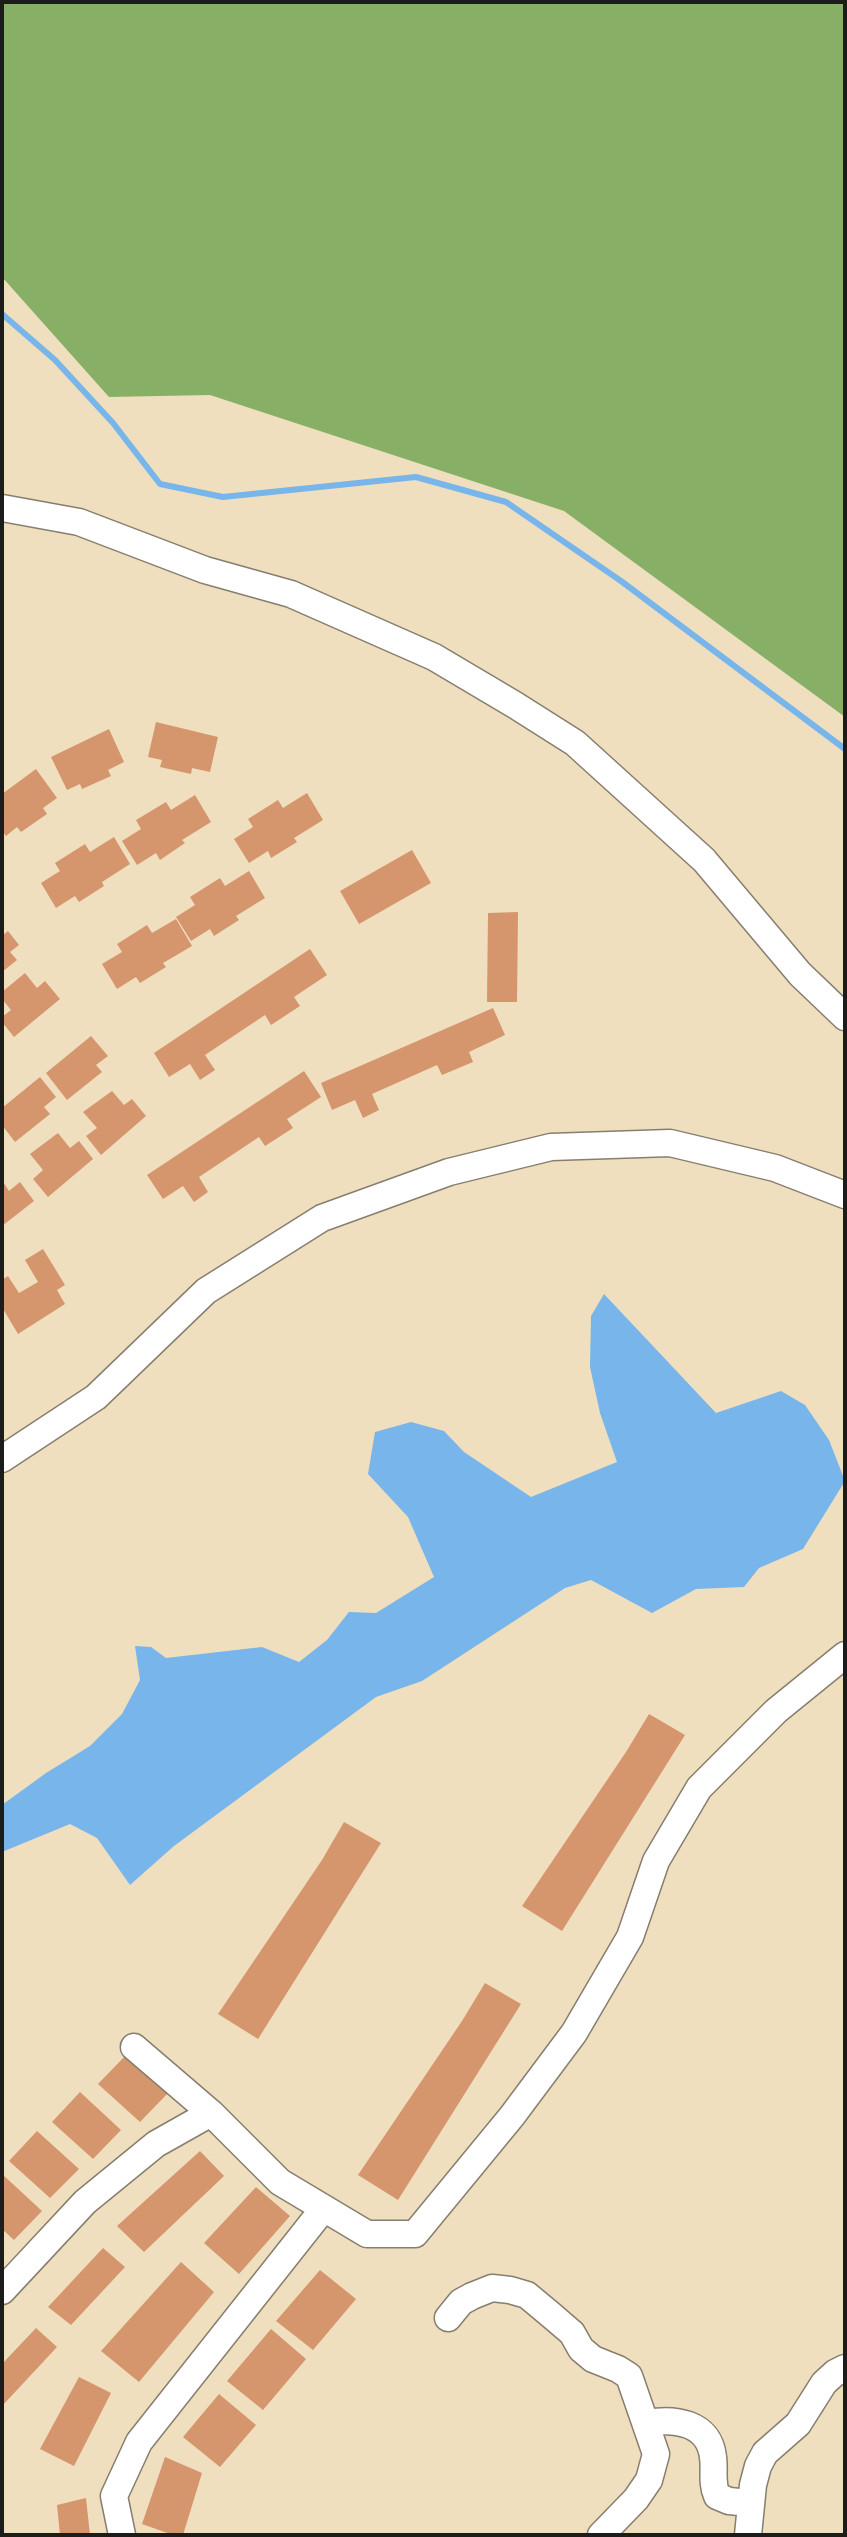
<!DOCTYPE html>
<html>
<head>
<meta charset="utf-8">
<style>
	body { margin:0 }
	#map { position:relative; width:847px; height:2537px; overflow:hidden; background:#efdfbf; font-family:"Libre Caslon Text",serif }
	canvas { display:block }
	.frame { position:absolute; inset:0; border:4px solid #1c1c1c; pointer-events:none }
</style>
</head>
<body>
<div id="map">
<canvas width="847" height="2537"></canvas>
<div class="frame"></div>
</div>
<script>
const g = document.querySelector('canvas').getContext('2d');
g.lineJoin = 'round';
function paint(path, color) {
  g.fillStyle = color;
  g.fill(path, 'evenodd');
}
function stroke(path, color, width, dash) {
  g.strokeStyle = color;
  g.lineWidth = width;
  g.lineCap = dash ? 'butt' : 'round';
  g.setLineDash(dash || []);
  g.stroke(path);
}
const forest = new Path2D(`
	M2,2h843v715l-281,-206 -354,-116 -101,2 -107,-120z`);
const water = new Path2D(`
	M604,1294l112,119 65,-22 24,14 24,35 16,41 -42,68 -44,19 -15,19 -48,2 -44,24 -61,-33 -26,8 -143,93 -46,16 -202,149 -44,39 -33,-47 -27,-14 -68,28v-47l44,-32 44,-27 32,-32 18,-34 -5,-34 16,1 15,11 96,-11 37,15 28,-22 22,-28 27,1 58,-36 -26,-60 -40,-43 7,-42 36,-10 33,9 20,21 67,45 86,-35 -17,-49 -10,-46 1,-51z`);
const stream = new Path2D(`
	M2,314l53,46 58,63 47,61 63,13 193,-20 90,25 115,79 224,168`);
const building = new Path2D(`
	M156,722l62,15 -8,35 -18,-4 -1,6 -31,-7 2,-7 -14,-3z
	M109,729l15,33 -16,8 3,6 -29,13 -2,-5 -13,6 -16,-33z
	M36,769l21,29 -14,10 4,6 -26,18 -4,-5 -11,9 -4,-5v-37z
	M307,793l16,27 -29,18 3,4 -26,16 -3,-7 -19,12 -15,-24 19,-12 -5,-8 30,-19 5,8z
	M195,795l16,27 -29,18 3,3 -25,17 -4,-7 -19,12 -15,-24 19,-12 -5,-9 30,-18 5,8z
	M114,837l16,27 -28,18 2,4 -25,16 -4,-6 -19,12 -15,-25 19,-12 -5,-8 30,-19 5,8z
	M412,850l19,33 -72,41 -19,-33z
	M249,871l16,27 -29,18 3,4 -25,16 -4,-7 -19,12 -15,-24 19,-12 -5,-8 30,-19 5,8z
	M518,912l-1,90h-30l1,-89z
	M176,919l16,27 -29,17 3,4 -26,16 -4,-6 -19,12 -15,-25 20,-12 -5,-8 30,-19 5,8z
	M8,931l11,14 -9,7 7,8 -15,12v-36z
	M310,949l17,26 -33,22 6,9 -29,19 -6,-10 -60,40 10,15 -15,10 -10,-16 -21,13 -15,-24z
	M25,973l12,15 8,-7 15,18 -46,38 -12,-15v-5l9,-7 -9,-11v-7z
	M493,1008l12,27 -36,17 4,10 -31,13 -5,-10 -65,29 7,16 -16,8 -8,-18 -23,10 -11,-27z
	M91,1036l17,20 -12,9 6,7 -35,28 -21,-27z
	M304,1071l17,26 -34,22 6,9 -28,18 -6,-9 -60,40 9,15 -14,10 -11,-16 -20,13 -16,-24z
	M40,1077l16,20 -12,10 6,7 -35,28 -13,-17v-17z
	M112,1091l12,14 8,-6 14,17 -45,39 -15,-19 11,-8 -14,-16z
	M58,1133l12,15 9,-7 14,18 -45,38 -15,-18 10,-9 -13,-16z
	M2,1180l7,11 11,-9 14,19 -32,25z
	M43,1249l22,36 -8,5 8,14 -47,30 -16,-27v-27l6,-4 11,17 19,-11 -13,-22z
	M649,1714l36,21 -123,196 -40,-25 104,-154z
	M344,1822l37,21 -123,196 -40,-25 104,-154z
	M485,1983l36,21 -123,196 -40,-25 104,-154z
	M127,2054l42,38 -29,30 -42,-38z
	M80,2092l41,38 -28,29 -41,-37z
	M37,2131l42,38 -29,29 -41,-37z
	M200,2151l24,25 -80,76 -27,-26z
	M2,2174l40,37 -28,29 -12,-11z
	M256,2187l34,29 -51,58 -35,-31z
	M103,2248l22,19 -54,58 -23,-18z
	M181,2262l33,30 -75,90 -38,-31z
	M320,2270l36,29 -43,51 -37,-29z
	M36,2328l21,19 -54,58 -1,-41z
	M271,2329l35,30 -43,51 -36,-29z
	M79,2377l32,16 -37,73 -34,-17z
	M219,2394l37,31 -36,42 -37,-30z
	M165,2457l37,16 -19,62h-10l-31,-11z
	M86,2498l4,37h-30l-3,-30z`);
const minor = new Path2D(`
	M2,508l77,14 126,48 86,24 143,63 81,48 60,38 129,117 96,114 45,43
	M2,1459l94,-62 110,-106 116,-73 127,-46 102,-25 119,-4 105,25 70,27
	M134,2047l77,66 69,69 87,52h48l97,-118 62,-83 56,-96 26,-76 43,-73 77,-77 69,-56
	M2,2291l83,-89 71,-58 55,-31
	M448,2318l13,-16 11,-6 20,-8 18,2 17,5 24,20 21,18 9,16 12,10 25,10 11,7 27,78 -7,26 -13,19 -35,36
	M647,2423c27,-5 62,-1 66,34 2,14 -2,25 4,39l12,5 21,2
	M122,2535l-8,-39 25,-54 185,-234
	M748,2535l5,-50 5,-19 7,-13 33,-29 26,-41 11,-10 10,-5`);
paint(forest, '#87b066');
paint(water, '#78b5ea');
stroke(stream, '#78b5ea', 6);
paint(building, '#d5956d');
stroke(minor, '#867e6e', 29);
stroke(minor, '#fff', 26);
</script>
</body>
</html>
